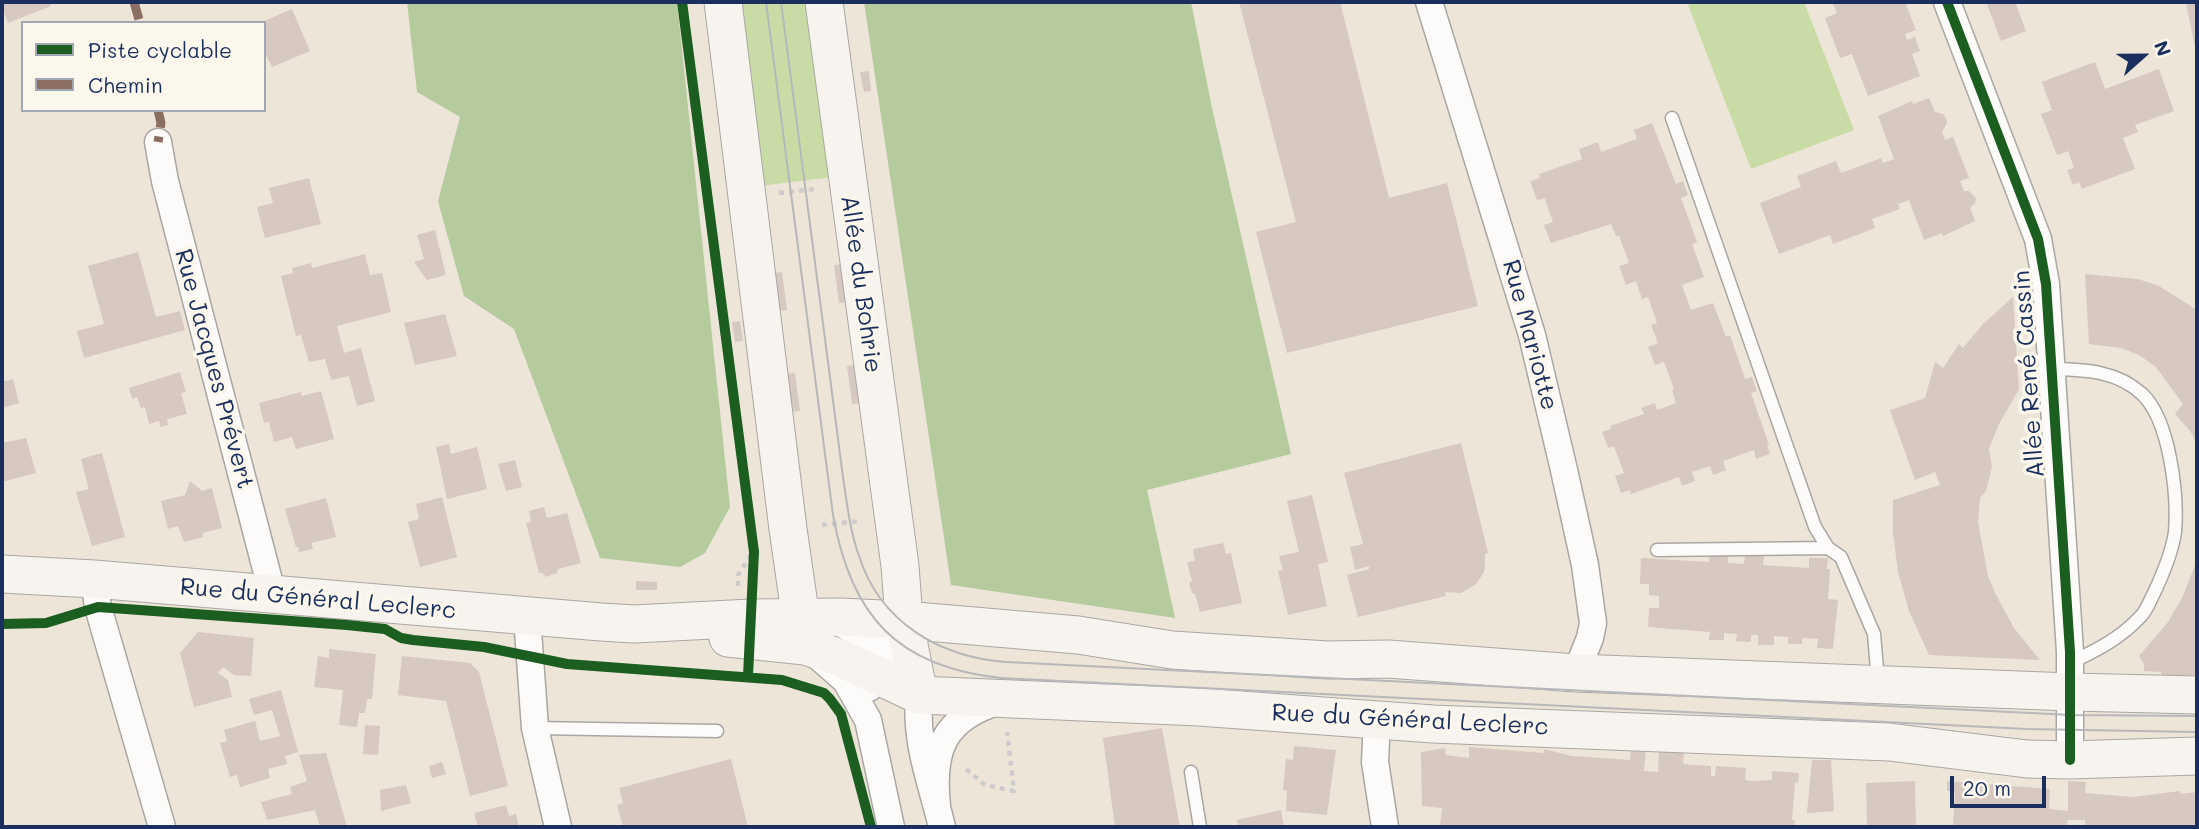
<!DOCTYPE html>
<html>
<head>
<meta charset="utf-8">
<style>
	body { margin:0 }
	#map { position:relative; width:2199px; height:829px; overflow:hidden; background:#ede5d8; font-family:Mali,sans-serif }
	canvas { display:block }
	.frame { position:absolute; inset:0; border:4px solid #1b2f5e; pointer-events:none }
	.legend { position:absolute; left:21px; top:21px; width:245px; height:91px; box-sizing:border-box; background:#fbf7ec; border:2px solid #a1a7b3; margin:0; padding:9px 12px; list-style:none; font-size:21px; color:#1b2f5e }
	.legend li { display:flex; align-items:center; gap:14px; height:35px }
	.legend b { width:35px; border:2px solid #a1a7b3 }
	.north { position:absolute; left:2108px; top:21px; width:70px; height:70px; -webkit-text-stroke:5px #fbf7ec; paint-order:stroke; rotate:69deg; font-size:19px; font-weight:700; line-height:28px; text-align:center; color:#1b2f5e }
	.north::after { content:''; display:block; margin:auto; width:24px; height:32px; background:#1b2f5e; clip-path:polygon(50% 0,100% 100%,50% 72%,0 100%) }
	.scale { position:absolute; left:1950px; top:776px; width:96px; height:32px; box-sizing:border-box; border:4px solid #1b2f5e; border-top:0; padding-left:9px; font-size:21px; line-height:24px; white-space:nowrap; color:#1b2f5e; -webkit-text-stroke:5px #fbf7ec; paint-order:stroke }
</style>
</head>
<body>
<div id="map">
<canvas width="2199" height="829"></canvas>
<div class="frame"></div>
<ul class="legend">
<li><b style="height:9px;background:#1b5e20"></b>Piste cyclable</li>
<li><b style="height:9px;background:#8d6e63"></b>Chemin</li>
</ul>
<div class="north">N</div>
<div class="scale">20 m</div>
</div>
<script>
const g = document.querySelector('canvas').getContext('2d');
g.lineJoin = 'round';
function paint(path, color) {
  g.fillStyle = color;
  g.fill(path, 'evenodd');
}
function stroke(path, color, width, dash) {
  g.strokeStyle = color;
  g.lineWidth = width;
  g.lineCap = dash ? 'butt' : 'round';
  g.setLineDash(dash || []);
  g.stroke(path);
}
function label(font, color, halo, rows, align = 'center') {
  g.font = font + ' Mali,sans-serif';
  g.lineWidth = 7;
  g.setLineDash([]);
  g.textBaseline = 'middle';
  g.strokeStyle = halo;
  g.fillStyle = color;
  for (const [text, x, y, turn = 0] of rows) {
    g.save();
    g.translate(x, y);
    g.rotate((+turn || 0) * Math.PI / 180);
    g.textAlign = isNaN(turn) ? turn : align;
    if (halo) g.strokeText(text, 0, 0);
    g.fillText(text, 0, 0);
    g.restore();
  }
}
const green = new Path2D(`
	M740,2h68l25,175 -73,9z
	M1696,2h108l50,128 -103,39 -63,-164z`);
const forest = new Path2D(`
	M407,2h270l53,505 -25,46 -25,14 -80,-9 -86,-229 -50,-33 -26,-95 22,-84 -43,-25z
	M864,2h327l21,106 79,346 -144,36 28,128 -224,-33z`);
const building = new Path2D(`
	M2,2h47l2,4 -43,17 -6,-15z
	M1239,2h101l49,196 58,-15 31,123 -191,47 -31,-121 40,-10z
	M1832,2h73l11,28 -11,4 2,6 8,-3 5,14 -8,3 8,22 -52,20 -16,-42 -12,4 -15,-40 12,-5z
	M1986,2h29l11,29 -25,10z
	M2197,2v50h-1l-10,-49z
	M292,9l18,42 -38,16 -8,-16v-30z
	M2095,62l10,27 54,-20 15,42 -39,14 3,7 -15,6 12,31 -53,20 -3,-7 -6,3 -6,-15 7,-2 -6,-17 -11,4 -16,-41 11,-4 -10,-28z
	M869,71l2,20 -7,1 -4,-20z
	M1929,98l6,14 8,2 3,4 1,5 -5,9 3,8 8,-3 16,41 -9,3 4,10h5l7,7 -1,5 -5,5 5,13 -32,15 -1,-3 -18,7 -15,-40 -11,4 2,5 -28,10 3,9 -42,16 -3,-9 -51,19 -19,-51 41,-16 -4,-11 39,-15 5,12 40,-15 2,5 11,-4 -16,-43 34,-15 1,3z
	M1652,123l24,61 7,-3 5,14 -7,3 16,44 -5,2 12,33 -22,8 9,25 22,-7 13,34 4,-2 15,44 7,-2 5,14 -6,2 18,52h-2l3,9 -14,5 -2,-9 -31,11 3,9 -13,5 -3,-9 -18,6 3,9 -13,5 -3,-9 -48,17 -1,-4 -9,3 -6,-17 9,-3 -10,-27 -6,2 -6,-16 9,-3 -1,-3 34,-12 -3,-6 14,-5 2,7 19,-7 -4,-13 2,-1 -10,-27 -9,3 -7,-18 10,-4 -7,-18 6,-2 -9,-26 -6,2 -6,-18 -10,4 -7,-19 10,-3 -10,-27h-3l-5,-12 -60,19 -7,-18 9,-3 -8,-23 2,-1 -10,2 -7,-19 10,-3 -1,-4 43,-15 -3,-10 19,-7 3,10 36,-13 -3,-9z
	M309,178l12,46 -56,14 -8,-31 16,-4 -4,-15z
	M435,230l11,45 -19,5 -13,-18 10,-3 -7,-24z
	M138,252l18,65 24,-6 5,19 -101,28 -7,-27 27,-7 -16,-58z
	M365,254l5,21 12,-2 9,39 -54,14 7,27 17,-5 14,53 -18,5 -8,-30 -18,4 -6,-21 -16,3 -8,-27 -5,1 -15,-60 12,-3 -1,-5 19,-5 1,5z
	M843,264l5,38 -9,1 -5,-38z
	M782,272l5,38 -8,1 -5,-38z
	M2085,274l53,5 21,7 38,24v134l-7,-13 -15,-17 8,-10 -27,-37 -17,-12 -18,-7 -32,-4z
	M2013,297l6,92 -20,35 -10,25 3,18 -6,24 -6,7 -2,24 10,54 7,17 19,35 26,32 -111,-5 -20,-44 -11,-39 -5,-39v-33l47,-15 -5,-13 -20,8 -25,-70 35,-12 10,-36 8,6 16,-24 4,4 20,-24z
	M445,314l12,42 -42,9 -11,-42z
	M740,321l3,20 -8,1 -3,-20z
	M855,365l6,38 -9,1 -5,-38z
	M180,372l6,20 -5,1 6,21 -20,5 1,6 -8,2 -1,-6 -10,3 -4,-17 -4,1 -4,-11 -5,2 -3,-11z
	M795,373l5,38 -8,1 -5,-38z
	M13,379l6,24 -17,5v-26z
	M321,391l13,48 -38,10 -4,-12 -18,5 -5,-20 -5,1 -5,-20 42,-11 1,4z
	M26,438l10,35 -34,9v-39z
	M1461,443l27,110 -3,1v15l-4,8 -5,7 -15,9 -16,-1 1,4 -88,21 -11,-42 22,-6v-3l-14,4 -5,-23 13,-3 -19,-71z
	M449,444l2,10 26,-7 10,42 -40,10 -11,-52z
	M102,453l23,84 -33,9 -16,-54 13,-3 -8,-30z
	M515,460l7,27 -16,4 -8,-27z
	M190,481l12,10 10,-3 10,40 -20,5 1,4 -19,5 -6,-16 -10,3 -7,-28 24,-6z
	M1312,495l16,67 -10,2 9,42 -39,9 -10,-44 5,-1 -4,-14 20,-4 -12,-51z
	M442,497l15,60 -37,10 -12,-45 11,-3 -3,-15z
	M326,498l10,39 -25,6 2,6 -14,3 -1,-5h-2l-11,-38z
	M544,507l3,11 20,-5 14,50 -23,6 -1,4 -11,4 -4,-4h-3l-13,-50 5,-1 -2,-11z
	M1223,543l3,11 5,-1 11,50 -42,9 -5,-18 -3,-1 -3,-10 3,-2 -5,-19 8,-1 -2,-12z
	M1709,553l19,1v9l16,1 1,-10 19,2 -1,9 46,3v-10h19l-1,11h3l-2,30 10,1 -5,49 -16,-1 1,-9 -16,-1v6h-14v-7l-14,-1v9h-16v-10h-7v7l-15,-1 1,-7 -13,-1v7h-15l1,-8 -62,-5 1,-19h10v-12l-10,-1v-11h-9l1,-26 68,4z
	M2197,560v114l-34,5 -2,-7 -17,-1v-7l-5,-8 29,-34 15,-26z
	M636,581l21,1v8h-21z
	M198,632l56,6 -3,38 -17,-1 -11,-8 -5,6 10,7 4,17 -38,10 -14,-54z
	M329,649l47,5 -4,45h-5l-2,14h-6l-2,14 -18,-2 4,-35 -29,-3 4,-31 11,2z
	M402,656l68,7 9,9 29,114 -38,10 -24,-95 -48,-6z
	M281,690l17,62 -13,4 2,8 -19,5 2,9 -30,9 -3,-12 -7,2 -10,-34 7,-2 -3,-11 31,-9 5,20 20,-5 -8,-26 -18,5 -5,-16z
	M365,725l15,1 -2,29 -15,-1z
	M1162,728l18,99h-65l-12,-89z
	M1294,746l42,4 -9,65 -41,-4 1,-20 -4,-1 3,-31 7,1z
	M1631,746l15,1 -2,24 14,1 1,-24 25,2 -1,14 28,2v10h4l1,-10 30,2 -1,12 7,1 20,-1v-9l27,2 -1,10 -3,-1 -3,38h3l-1,7h-354l2,-19 -20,-2 -1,-54 24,-4 1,7 23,3v-11l75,6v-4l28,7 58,4z
	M326,753l21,74h-27l-5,-17 -48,10 -6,-18 31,-8 -2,-7 17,-6 -8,-26z
	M731,759l17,68h-125l-6,-22 6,-2 -4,-15z
	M1812,760h19l3,51 -27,2z
	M442,762l4,12 -14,4 -3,-12z
	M1915,781l1,46h-49l-1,-44z
	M1947,781l103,8 -1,20 19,2v-30l18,1 -1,11 48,4 47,-6 1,3 16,-2v35h-112v-7h-18l1,7h-115l2,-36h-8z
	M406,785l5,18 -30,8 -1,-21z
	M506,805l3,11 7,-2 3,13h-41l-4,-14z
	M1281,810l3,17h-45l-2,-7z`);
const path = new Path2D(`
	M779,193l36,-4
	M822,525l40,-4
	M738,586v-11l18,-27
	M966,769l19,16 29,6 -7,-59`);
const service = new Path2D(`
	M1672,118l143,409 13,21 13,9 33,77 4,47
	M2051,369c33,1 65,1 91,25 28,26 36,101 33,138 -3,20 -12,42 -21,61 -4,7 -7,17 -13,23 -20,22 -44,34 -71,47
	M1657,550l171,-2
	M535,728l182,3
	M1191,772l9,55`);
const minor = new Path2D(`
	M1429,2l103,333 32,135 21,95 8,58 -3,15 -14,35
	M1947,2l91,237 8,45 24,368v108
	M158,142l7,39 108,415
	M94,579l4,28 64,220
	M527,617l8,111 23,99
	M831,619c24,10 47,27 62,49
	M820,658l26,23 22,39 23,107
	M869,688c9,-34 21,-46 53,-59
	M919,695c-4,49 12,86 23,132
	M1377,720l-2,42 10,65
	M937,806c-6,-56 6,-88 63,-105`);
const secondary = new Path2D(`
	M723,2l65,527 16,111
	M824,2l76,564 4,54 15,75
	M2,574l92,5 507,43 33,2 117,-6 89,-1 64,3 174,15 94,15 155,10 61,-1 188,14 495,19 126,3
	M728,638l77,8 33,11 81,38 280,12 234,17 456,18 138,17 43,1 127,-4`);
const tram = new Path2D(`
	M766,2l67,513c18,101 64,152 168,163l1026,51 170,3
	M781,2l62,475c4,27 7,54 16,79 21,66 80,101 147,106l1065,53 126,1`);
const quiet = new Path2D(`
	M134,2l6,21
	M158,110l3,13 -3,19`);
const cycleway = new Path2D(`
	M682,2l72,550 -6,124
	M1947,2l91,237 8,45 24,368v108
	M2,624l44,-1 52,-16 249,18 38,4 16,9 12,2 71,7 83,17 215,16 42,13 6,6 11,15 30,113`);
const streetNames = [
	["Allée du Bohrie",861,284,82],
	["Rue Mariotte",1530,335,75],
	["Rue Jacques Prévert",214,369,75],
	["Allée René Cassin",2029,374,-94],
	["Rue du Général Leclerc",318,599,5],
	["Rue du Général Leclerc",1410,720,3]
];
paint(green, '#c9dca6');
paint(forest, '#b6cb9d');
paint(building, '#d7c8c1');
stroke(service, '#a9a7a5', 15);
stroke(minor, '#a9a7a5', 29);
stroke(secondary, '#a9a7a5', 39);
stroke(path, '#cdcccd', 4.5, [5, 5]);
stroke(service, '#fcfbf9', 12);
stroke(minor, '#fcfbf9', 26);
stroke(secondary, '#f7f3ef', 37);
stroke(tram, '#b7b8bb', 2);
stroke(quiet, '#8d6e63', 9, [18, 9]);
stroke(cycleway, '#1b5e20', 10);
label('24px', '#1b2f5e', '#fbf7ec', streetNames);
</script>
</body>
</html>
